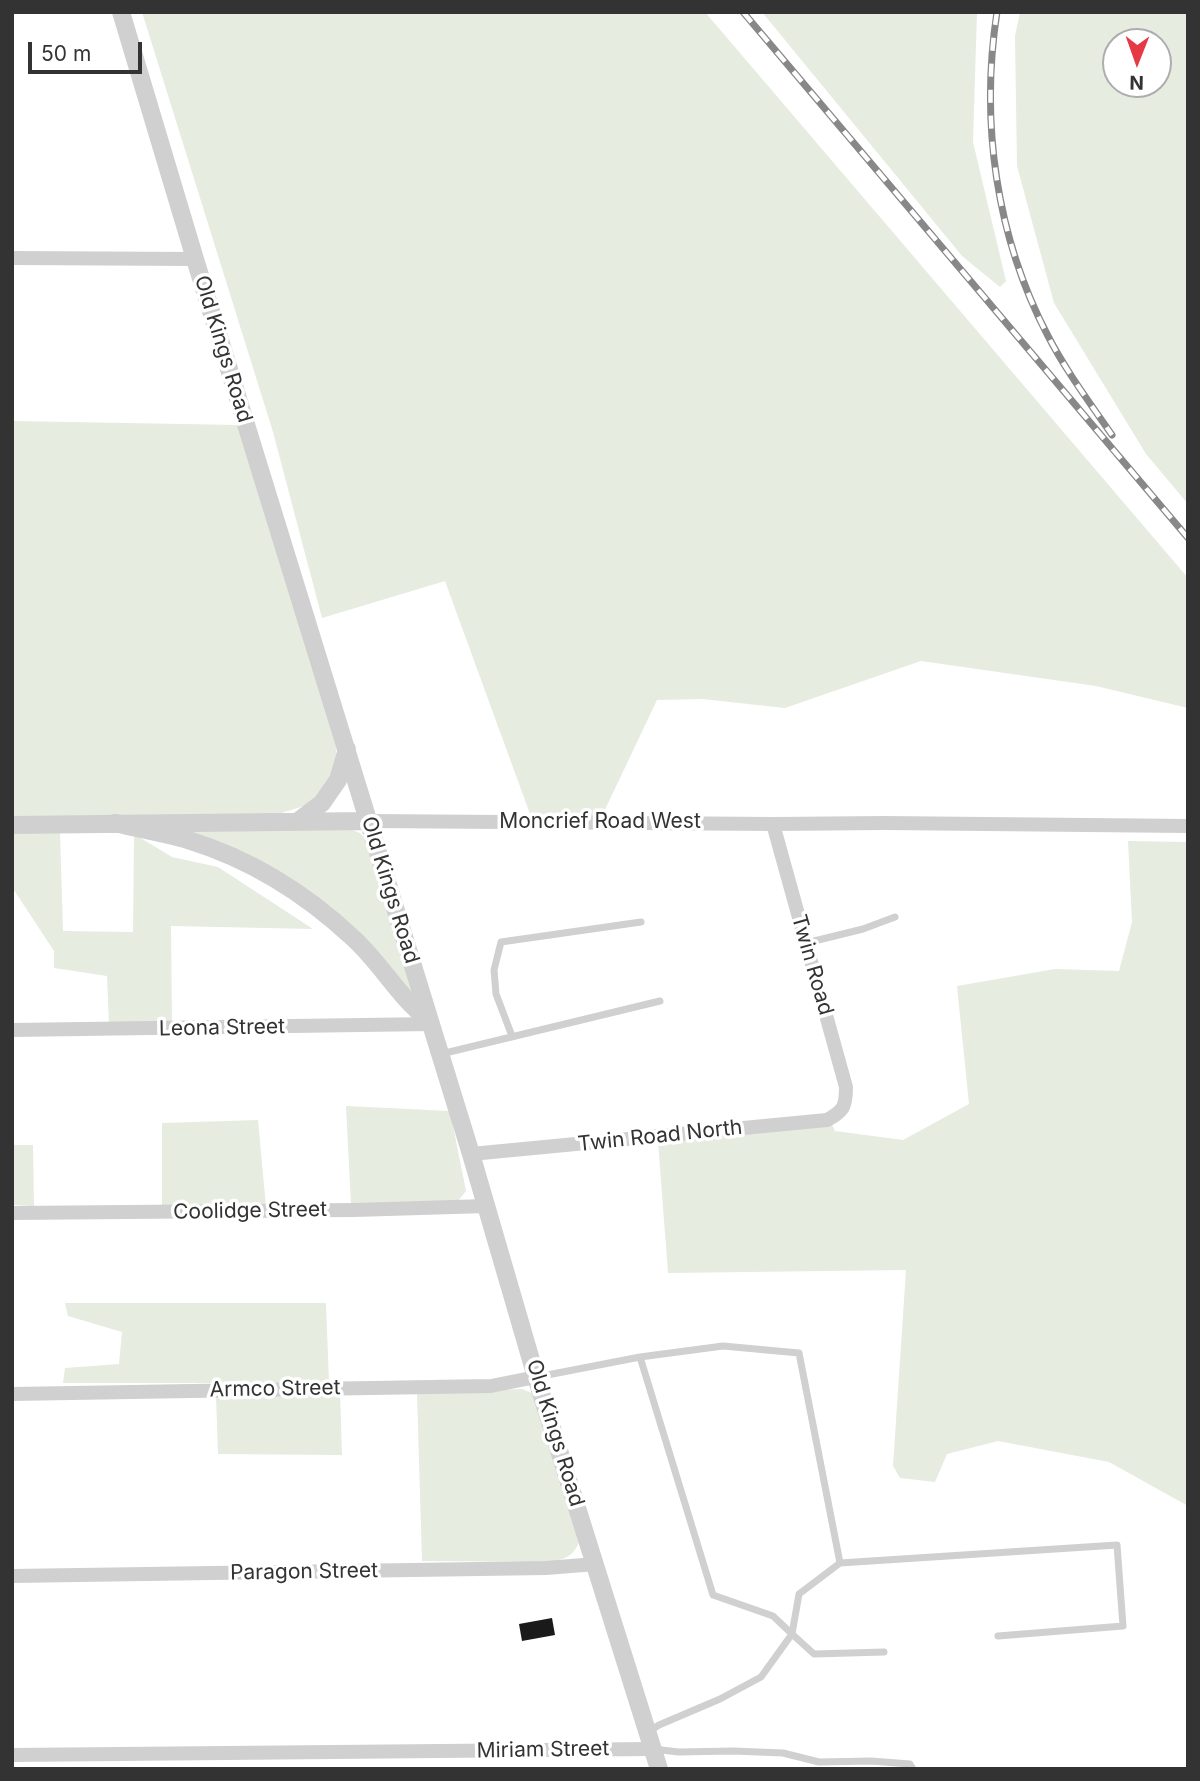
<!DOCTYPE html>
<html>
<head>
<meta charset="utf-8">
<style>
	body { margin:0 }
	#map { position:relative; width:1200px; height:1781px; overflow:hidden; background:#fff; font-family:Inter,sans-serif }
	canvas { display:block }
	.frame { position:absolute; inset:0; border:14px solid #333; pointer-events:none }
	.north { position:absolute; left:1102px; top:28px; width:70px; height:70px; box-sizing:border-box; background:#fff; border:2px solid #adadad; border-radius:50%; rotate:181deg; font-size:19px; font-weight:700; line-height:28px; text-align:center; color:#333 }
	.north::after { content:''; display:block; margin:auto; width:24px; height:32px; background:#e63946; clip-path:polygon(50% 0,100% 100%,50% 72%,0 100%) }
	.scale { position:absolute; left:28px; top:42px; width:114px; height:32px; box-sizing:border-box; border:4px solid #333; border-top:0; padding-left:9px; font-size:21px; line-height:24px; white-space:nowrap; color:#333; -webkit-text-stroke:5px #fff; paint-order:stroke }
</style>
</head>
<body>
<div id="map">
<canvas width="1200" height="1781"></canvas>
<div class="frame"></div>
<div class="north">N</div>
<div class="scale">50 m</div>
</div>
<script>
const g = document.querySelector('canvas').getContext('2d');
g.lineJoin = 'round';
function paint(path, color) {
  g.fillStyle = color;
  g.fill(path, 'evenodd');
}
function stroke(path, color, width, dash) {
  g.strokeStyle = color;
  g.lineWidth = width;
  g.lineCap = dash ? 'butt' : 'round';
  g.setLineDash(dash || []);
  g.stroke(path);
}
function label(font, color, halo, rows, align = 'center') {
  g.font = font + ' Inter,sans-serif';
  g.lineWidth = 7;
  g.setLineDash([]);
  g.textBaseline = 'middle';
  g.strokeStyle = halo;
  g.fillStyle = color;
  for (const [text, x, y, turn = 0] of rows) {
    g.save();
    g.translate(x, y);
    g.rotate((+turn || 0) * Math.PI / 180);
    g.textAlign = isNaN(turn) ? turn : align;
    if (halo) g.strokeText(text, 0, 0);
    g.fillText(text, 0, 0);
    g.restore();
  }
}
const green = new Path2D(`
	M142,12h563l483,566v130l-92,-22 -175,-25 -136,47 -83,-9 -45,1 -55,116 -72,-2 -85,-233 -123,37 -49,-186z
	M762,12h215l-4,130 33,139 -6,6 -38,-31z
	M1020,12h168v492l-42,-50 -92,-151 -37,-137 -2,-130zM1116,42h42v42h-42z
	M12,421l227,4 98,321 -3,23 -14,24 -16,13 -26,8 -266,4z
	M350,829l10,4 9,10 44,150 -2,2 -55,-63 -178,-102z
	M60,832l3,99 70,1 1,-98 38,23 46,10 95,62 -142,-3 1,98h-63l-2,-48 -53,-8v-17l-42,-64v-54z
	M1128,841l60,1v664l-79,-44 -111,-21 -51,13 -12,28 -35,-4 -7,-12 13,-196 -238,3 -10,-132 174,-17 3,7 68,9 66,-36 -12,-118 98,-17 64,2 13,-49z
	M346,1106l104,5 16,80 -8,10 -107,3z
	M258,1120l8,87 -104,1v-85z
	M12,1145h21l1,61 -22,-1z
	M65,1303h261l3,80h-266l2,-15 54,-4 3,-32 -54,-16z
	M522,1389l10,4 49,144c-6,17 -11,20 -28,25l-131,-1 -5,-168z
	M340,1393l2,62 -124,-1 -2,-59z`);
const building = new Path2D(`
	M552,1618l3,17 -33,6 -3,-17z`);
const service = new Path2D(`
	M806,943l57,-14 32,-12
	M512,1036l-16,-42 -2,-24 7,-28 140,-20
	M441,1054l219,-53
	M640,1357l73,238 60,21 19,18 -31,43 -41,22 -61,26 -11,7
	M537,1377l103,-20 83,-11 76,7 41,210 277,-18 6,81 -125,10
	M840,1563l-41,31 -7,40 22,20 70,-2
	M654,1749l24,3 55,-1 50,2 36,9 52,-1 39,3 3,5`);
const minor = new Path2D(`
	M12,258l183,1
	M369,821l404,3 112,-1 303,3
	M12,1030l420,-6
	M471,1154l356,-34c17,-9 19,-14 19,-33l-73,-263
	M12,1213l342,-3 133,-4
	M12,1394l479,-8 45,-9
	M12,1576l534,-8 50,-4
	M12,1755l641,-6`);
const tertiary = new Path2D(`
	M121,12l74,247 276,895 65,223 123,392
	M297,822l25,-19 16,-23 9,-31
	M115,823c24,6 49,10 73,17 62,19 118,54 165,98 20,18 35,41 53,61 7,8 15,15 23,22
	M12,825l357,-4`);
const rail = new Path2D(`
	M743,12l445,526
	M997,12c-17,110 -1,225 51,324 18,35 42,67 64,99`);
const streetNames = [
	["Old Kings Road",223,349,73],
	["Moncrief Road West",600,822],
	["Old Kings Road",390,890,73],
	["Twin Road",812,965,74],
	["Leona Street",222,1028,-1],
	["Twin Road North",660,1136,-6],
	["Coolidge Street",250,1211,-1],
	["Armco Street",275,1389,-1],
	["Old Kings Road",555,1433,73],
	["Paragon Street",304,1572,-1],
	["Miriam Street",543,1750,-1]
];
paint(green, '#e6ecdf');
paint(building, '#1a1a1a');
stroke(service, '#d0d0d0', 7);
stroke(minor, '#d0d0d0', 14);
stroke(tertiary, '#d0d0d0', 18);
stroke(rail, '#888', 7);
stroke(rail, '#fff', 4.5, [13]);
label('21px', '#333', '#fff', streetNames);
</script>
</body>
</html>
